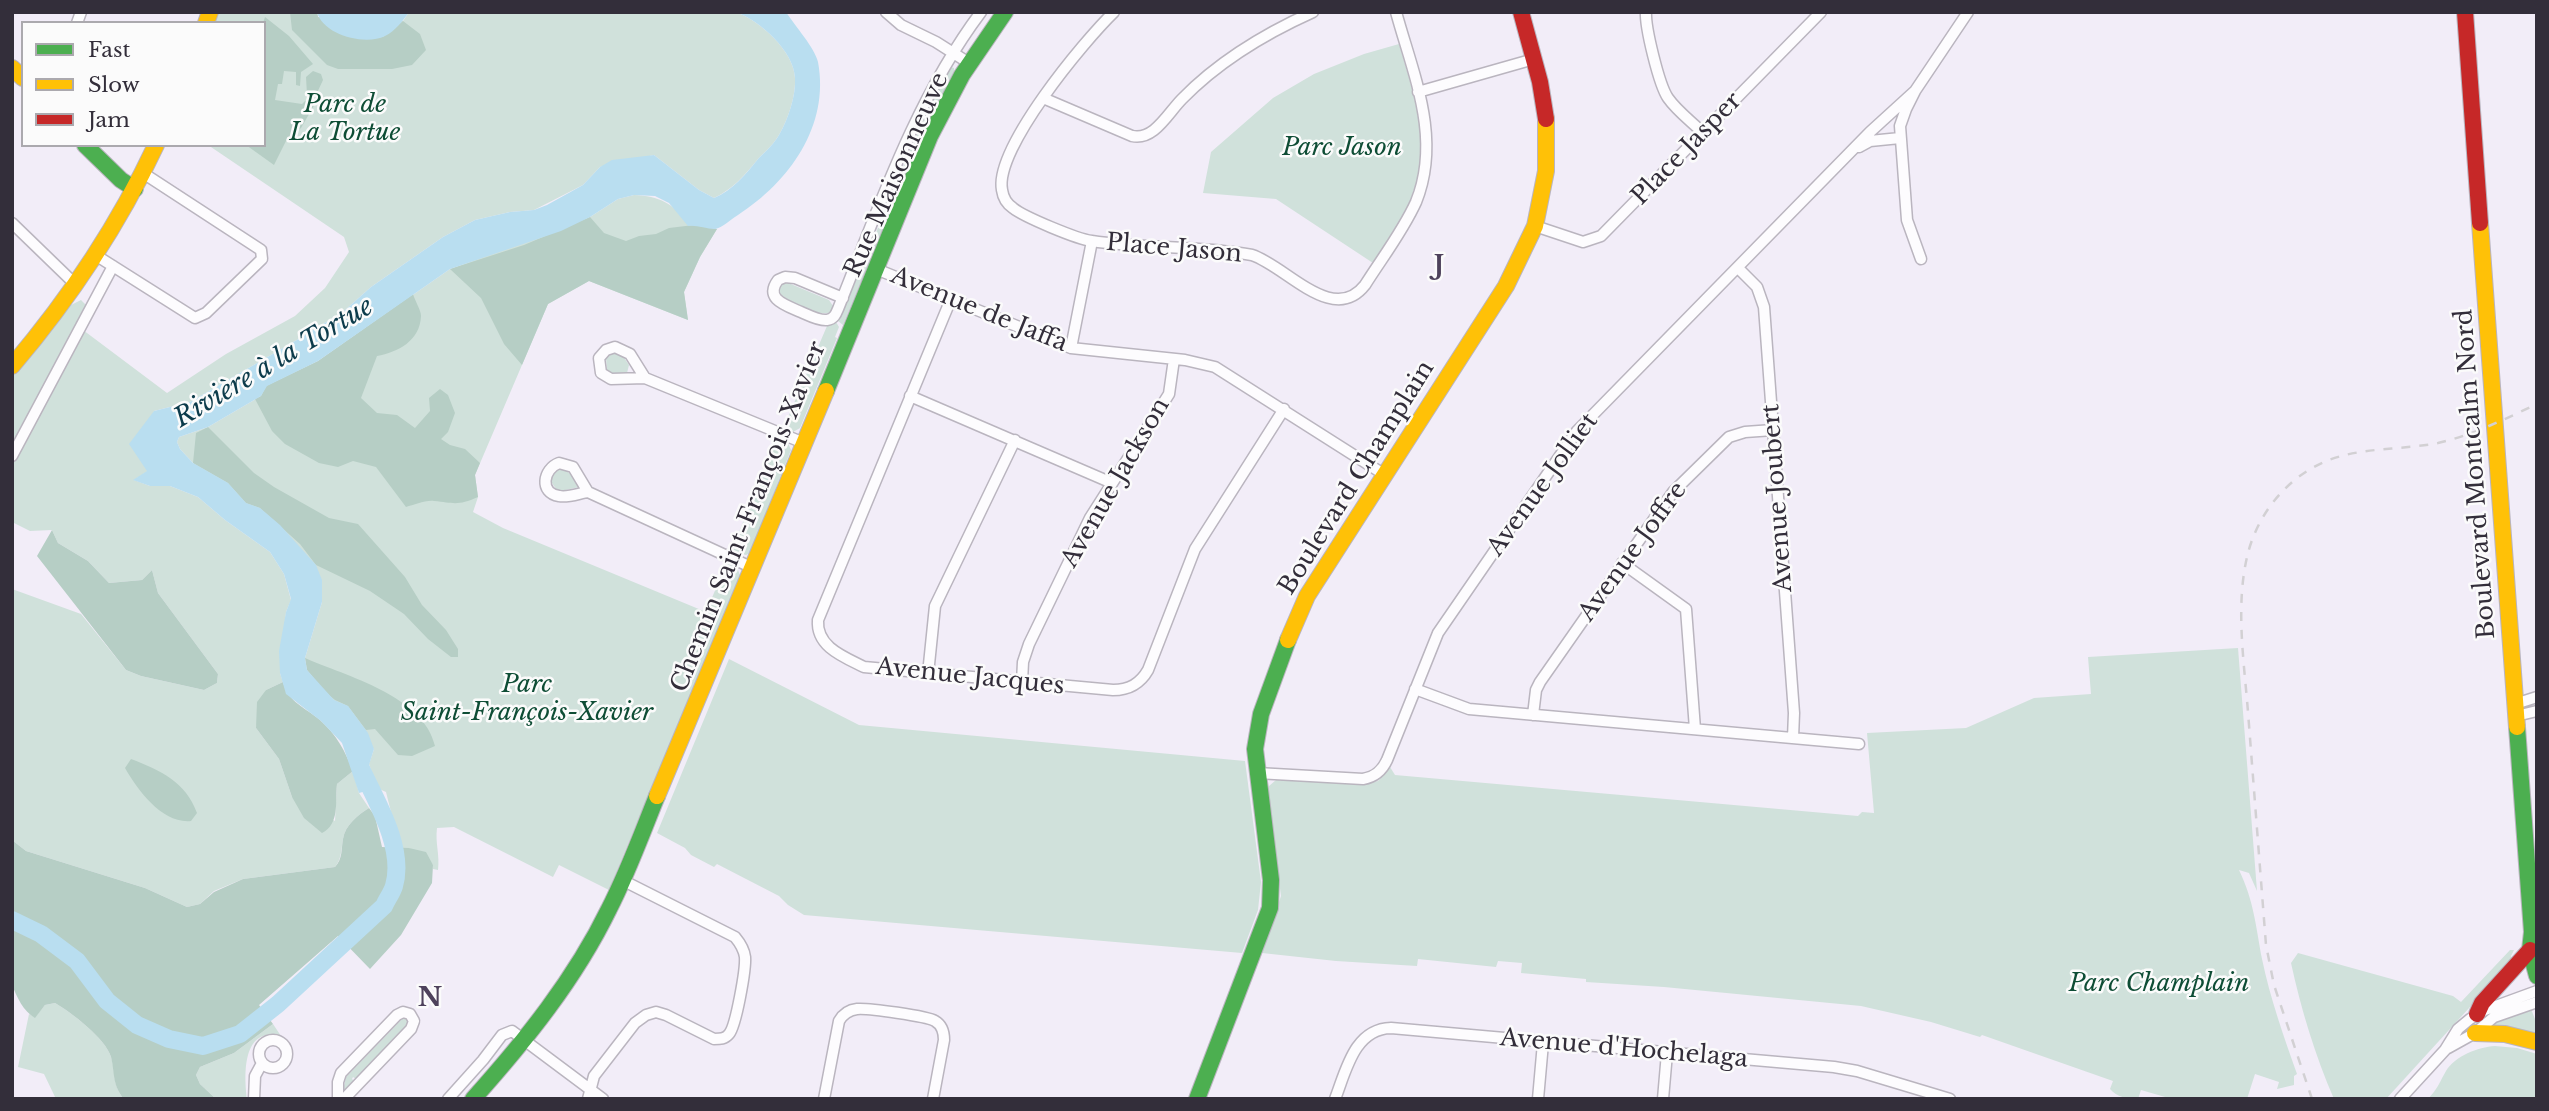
<!DOCTYPE html>
<html>
<head>
<meta charset="utf-8">
<style>
	body { margin:0 }
	#map { position:relative; width:2549px; height:1111px; overflow:hidden; background:#f2edf8; font-family:"Libre Baskerville",serif }
	canvas { display:block }
	.frame { position:absolute; inset:0; border:14px solid #332e3a; pointer-events:none }
	.legend { position:absolute; left:21px; top:21px; width:245px; height:126px; box-sizing:border-box; background:#fbfbfb; border:2px solid #aba9ae; margin:0; padding:9px 12px; list-style:none; font-size:21px; color:#332e3a }
	.legend li { display:flex; align-items:center; gap:14px; height:35px }
	.legend b { width:35px; border:2px solid #aba9ae }
</style>
</head>
<body>
<div id="map">
<canvas width="2549" height="1111"></canvas>
<div class="frame"></div>
<ul class="legend">
<li><b style="height:9px;background:#4caf50"></b>Fast</li>
<li><b style="height:9px;background:#ffc107"></b>Slow</li>
<li><b style="height:9px;background:#c62828"></b>Jam</li>
</ul>
</div>
<script>
const g = document.querySelector('canvas').getContext('2d');
g.lineJoin = 'round';
function paint(path, color) {
  g.fillStyle = color;
  g.fill(path, 'evenodd');
}
function stroke(path, color, width, dash) {
  g.strokeStyle = color;
  g.lineWidth = width;
  g.lineCap = dash ? 'butt' : 'round';
  g.setLineDash(dash || []);
  g.stroke(path);
}
function label(font, color, halo, rows, align = 'center') {
  g.font = font + ' "Libre Baskerville",serif';
  g.lineWidth = 5;
  g.setLineDash([]);
  g.textBaseline = 'middle';
  g.strokeStyle = halo;
  g.fillStyle = color;
  for (const [text, x, y, turn = 0] of rows) {
    g.save();
    g.translate(x, y);
    g.rotate((+turn || 0) * Math.PI / 180);
    g.textAlign = isNaN(turn) ? turn : align;
    if (halo) g.strokeText(text, 0, 0);
    g.fillText(text, 0, 0);
    g.restore();
  }
}
const green = new Path2D(`
	M215,12h102l1,5 85,4 6,-9h327c24,9 58,39 59,66 1,18 -7,41 -16,57 -5,9 -14,17 -21,24 -13,16 -25,30 -44,39l-15,-8 -45,-35 -54,12 -17,18 -49,25 -24,2 -35,8 -32,17 -72,50 -27,24 -42,26 -112,65 -36,9 -6,60 -14,9 16,6h20l28,11 27,23 45,32 14,22 7,26 -5,12 -6,61 3,9 -17,8 -10,38 23,31 13,38 43,24 2,-37 16,-13 6,22 10,15c-11,7 -24,17 -26,31 -2,11 -1,19 -8,28l-92,12 -29,12 -14,13 -13,3 -42,-19 -119,-37 -14,-11v-251l69,25 45,56 15,6 63,14 13,-7 1,-9 -60,-81 -6,-23 -10,10 -33,3 -21,-22 -30,-18 -6,-13 -22,1 -18,-9v-57l71,-135 84,63 59,-39 69,-38 30,-28 24,-36 -5,-15 -136,-92h56v-122h-53z
	M1399,44c17,58 35,105 8,164 -9,19 -23,37 -34,55l-97,-64 -73,-6 8,-41 62,-54 41,-24 50,-20z
	M951,67l3,1v3l-32,62 -51,124 -4,-2c26,-64 50,-128 84,-188z
	M634,195c25,1 40,8 54,30l29,4 -17,28 -16,35 4,28 -99,-39 -41,23 -73,171 3,22 -5,15 30,16 203,84 21,-50 11,8 2,5 -131,315 -50,-25 -6,12 -99,-50 -17,1c-2,15 3,27 1,42l-5,-1v-4l-24,-17h-9l-14,-56 -9,-4 -8,-24 5,-15 -67,-79 -2,-12 17,-56 -142,-153 -3,-7 2,-5 29,-10 53,-31 5,-10 52,-25 132,-92 140,-52 28,-18z
	M866,258l4,2 -27,65 -5,-4z
	M786,282l43,18 4,6 -2,6c-11,6 -45,-11 -53,-20l2,-7z
	M81,300l5,5 -3,9 -71,134v-75l57,-67z
	M836,322l3,5 -4,10 2,1 -37,90 -7,4 -10,-3 44,-103z
	M615,352l8,4 6,9 -2,8 -13,1 -7,-3 -1,-13z
	M778,438l10,5 3,7 -41,103 -4,2 -15,-4z
	M557,470c13,-2 16,8 22,17l-18,4 -5,-2 -6,-9 2,-6z
	M2238,648l19,243 -8,-18 -10,-3c15,31 17,57 23,89 8,39 22,78 35,115l-3,2v9l-17,4 2,-7 -24,-8 -8,25h-75l-31,-9 -3,9c-11,0 -21,-2 -28,-10l3,-8 -131,-46 -2,2 -49,-15 -70,-16 -197,-19 -78,-5v-3l-65,-6 1,-10 -24,-2 -2,6 -78,-8 -1,7 -81,-5 -74,-8 19,-57 -14,-103 2,-7 7,-6 88,4 14,-3 12,-14 5,8 463,41 4,-4 12,1 -7,-80 99,-5 68,-30 57,-4 -3,-37z
	M729,659l130,66 386,36 16,121 -3,28 -16,43 -438,-38 -16,-10 -9,-9 -62,-32 -3,3 -23,-12 -6,-7 -28,-15z
	M2510,950h4l-3,6 1,5 -126,138h-52c-19,-44 -33,-90 -43,-136l7,-10 155,43 8,6z
	M55,1003c16,9 51,36 56,54 5,16 1,28 13,42h-68l-12,-25 -26,-7 11,-53 6,3 10,-12z
	M2531,1009l6,15v13l-45,-11 1,-3z
	M403,1018l5,2v6l-52,53 -3,-2 -1,2 2,2 -11,10 3,-14z
	M273,1024l8,12c-39,-10 -37,38 -34,63h-31l-16,-15 -4,-9 4,-8 34,-14z
	M2495,1046l22,2 20,6v45h-109c11,-12 11,-16 18,-28 9,-15 32,-24 49,-25z`);
const forest = new Path2D(`
	M290,12h27l1,5 65,20 20,-16 17,13 6,16 -14,15 -20,4h-54l-11,-4 -35,-35z
	M265,17l24,19 24,28 -12,8 -1,14 -4,-1v-13l-12,-1 -2,13h-4l-3,16 27,4 3,-3 11,1 -15,26 -14,11 -13,26 -28,-20h18l-1,-122z
	M313,71l8,3 2,6 -7,15h-9l-1,-18z
	M590,217l14,16 22,8 13,-5 17,-2 13,-6 25,-3 23,4 -17,28 -16,35 4,28 -99,-39 -41,23 -26,61 -18,-21 -23,-46 -31,-29 74,-24z
	M413,294c2,7 8,16 8,22 -1,25 -23,36 -44,40l-16,42 16,15 20,2 18,13 15,-17 -1,-13 11,-9 8,6 7,18 -7,19 -7,7 9,6 15,4 15,14 -5,12 3,22c-20,9 -24,6 -44,4 -9,-1 -20,4 -28,6l-30,-40 -23,-6 -15,6 -19,-4 -34,-19 -13,-13 -17,-32 6,-3 5,-10 52,-25z
	M208,427l46,46 20,14 55,31 29,6 47,53 17,28 24,25 12,19v8h-7l-23,-18 -24,-25 -34,-23 -54,-26 -16,-21 -40,-36 -14,-5 -18,-20 -35,-20 3,-30z
	M52,530l6,13 30,18 21,22 33,-3 10,-10 6,23 60,81 -1,9 -13,7 -63,-14 -15,-6 -89,-114z
	M305,658c41,18 119,38 130,88l-23,10 -14,-1 -23,-26 -9,1 -18,-24 -13,-6 -12,-10 -16,-20z
	M283,682c5,20 23,26 37,38 17,15 25,31 33,51l-16,13c-2,18 3,40 -15,49l-18,-15 -12,-21 -13,-38 -23,-31 1,-26 9,-12z
	M131,759c29,11 55,23 66,54l-6,8c-28,3 -53,-30 -66,-53z
	M369,808l6,8 7,31 27,1 17,4 7,13 -1,18 -31,52 -31,34 -32,-33 -79,69 14,19 -39,29 -34,14 -4,8 4,9 16,15h-92c-12,-14 -9,-26 -13,-42 -5,-18 -40,-45 -56,-54l-10,2 -10,13c-12,-7 -18,-21 -23,-33v-145l14,11 119,37 42,19 13,-3 14,-12 29,-13 92,-12c8,-9 6,-17 8,-28 2,-14 15,-24 26,-31z`);
const water = new Path2D(`
	M317,12h92c-6,9 -14,19 -24,24 -20,10 -62,-1 -68,-24z
	M736,12h50c9,14 29,36 32,50 12,64 -29,120 -80,153 -7,4 -16,13 -23,14 -9,0 -18,-4 -27,-3l-19,-23 -14,-7 -21,-1 -16,4 -28,18 -29,14 -111,38 -132,92 -51,25 -6,10 -53,31 -29,10 -2,5 3,7 13,14 35,20 18,20 14,5 20,17 36,40 6,15v22l-17,56 2,12 27,30 14,6 20,27 6,16 -5,16 8,23 -18,5 -17,-50 -21,-22 -35,-27 -6,-21 -1,-22 7,-39 5,-13 -7,-25 -14,-22 -45,-32 -27,-23 -28,-11h-20l-17,-6 14,-9 -18,-27 25,-33 36,-9 112,-65 42,-26 27,-24 72,-50 32,-17 35,-8 24,-2 13,-5 36,-20 17,-18 12,-7 42,-5 45,35 15,8c19,-8 31,-23 44,-39 7,-7 16,-15 21,-24 9,-16 17,-39 16,-57 -1,-27 -35,-57 -59,-66z`);
const river = new Path2D(`
	M12,920l29,14 36,27 30,40 30,24 32,14 34,7 37,-12 38,-30 106,-98c3,-7 8,-13 10,-20 11,-37 -17,-84 -33,-117`);
const street = new Path2D(`
	M886,12l15,13 35,17 33,21
	M1114,12c-30,29 -120,137 -112,178 1,7 5,14 11,18 11,9 64,31 79,33 52,8 107,4 160,14 34,11 81,71 113,30 17,-27 38,-54 51,-83 26,-64 -3,-128 -20,-190
	M1646,12c-1,15 13,73 22,86 9,13 24,24 35,35
	M77,23l4,-11
	M1418,92l116,-33
	M1043,98l89,38c22,5 36,-23 50,-37 37,-38 82,-65 131,-87
	M1859,147l11,-6 30,-3
	M12,223l64,62
	M1535,226l48,16 18,-6 220,-224
	M97,256l98,62 11,-5 56,-54 -1,-9 -118,-77
	M1921,259l-14,-39 -7,-94 6,-17 9,-18 53,-79
	M1738,268l19,19 7,20 30,406 -1,25
	M876,269l195,79 114,12 30,7 170,108
	M843,298l-48,-20 -10,-1 -7,3c-14,19 7,25 23,32 7,3 18,9 26,8 7,-1 9,-6 11,-11 41,-102 77,-209 143,-297
	M951,299l-133,321c-2,27 26,37 46,47l249,23c16,0 27,-6 35,-20l47,-121 89,-140
	M615,347l15,7 15,24 -34,1 -10,-6 -2,-15 7,-8z
	M1071,348l21,-107
	M645,378l159,65
	M910,396l202,87
	M12,456l101,-190
	M559,463l14,4 15,25c-8,1 -20,6 -29,4 -20,-3 -16,-27 0,-33z
	M588,492l165,76
	M1622,563l64,46 9,120
	M928,674l7,-68 80,-166
	M1022,682l1,-20 6,-18 61,-126 79,-124 5,-35
	M1415,689l54,20 390,35
	M2515,704l22,-7
	M1533,715l3,-25 4,-8 133,-190 56,-55 16,-5 28,-2
	M2516,716l21,-5
	M1257,773l106,6c12,-2 19,-8 24,-19l51,-127 139,-202 293,-299 45,-41
	M259 1054a14 14 0 1 1 28 0a14 14 0 1 1-28 0Z
	M2448,1048l27,-15 19,-16 43,-15
	M254,1099l1,-23 7,-13
	M338,1099v-17l3,-9 56,-58 6,-3 7,2 4,7 -3,8 -67,70
	M448,1099l35,-39 19,-25 10,-4 91,68
	M588,1099l6,-23 41,-53 11,-8 10,-3 10,3 48,24c6,0 11,0 15,-5 7,-8 17,-65 16,-77 -1,-8 -5,-14 -10,-20l-113,-57
	M824,1099l15,-78c4,-7 9,-11 18,-12 11,-1 70,7 78,12 7,4 9,11 9,19l-11,59
	M1335,1099c11,-28 19,-70 56,-71l443,39 23,4 93,28
	M1538,1099l5,-56
	M1663,1099l4,-46
	M2400,1099l45,-49 13,-21 12,-10 15,-9 52,-19`);
const fast = new Path2D(`
	M85,145l36,35 14,9
	M826,391l104,-255 32,-61 43,-63
	M2517,727l15,205 -2,18 7,26
	M473,1099c52,-58 102,-120 136,-190 19,-37 33,-76 48,-113
	M1197,1099l73,-191 1,-28 -16,-131 6,-35 27,-74`);
const slow = new Path2D(`
	M206,23l4,-11
	M12,68l11,10
	M2480,223l37,504
	M12,366c58,-68 106,-140 144,-221
	M1288,640l19,-44 199,-310 29,-60 11,-55v-52
	M657,796l169,-405
	M2475,1033l30,1 32,8`);
const jam = new Path2D(`
	M1521,12l19,70 6,37
	M2465,12l15,211
	M2477,1014l5,-11 48,-53`);
const rail = new Path2D(`
	M2312,1099l-38,-114 -8,-40c-6,-77 -12,-155 -18,-233 -4,-51 -13,-108 0,-159 9,-35 33,-68 66,-86 37,-21 83,-16 124,-24 35,-8 67,-24 99,-39`);
const parkNames = [
	["Parc de",345,105],
	["La Tortue",345,133],
	["Parc Jason",1342,148],
	["Parc",527,685],
	["Saint-François-Xavier",527,713],
	["Parc Champlain",2159,984]
];
const streetNames = [
	["Place Jasper",1687,149,-46],
	["Rue Maisonneuve",897,175,-66],
	["Place Jason",1174,249,5],
	["Avenue de Jaffa",979,310,22],
	["Boulevard Montcalm Nord",2476,474,-94],
	["Boulevard Champlain",1357,478,-58],
	["Avenue Jackson",1116,483,-60],
	["Avenue Jolliet",1543,485,-54],
	["Avenue Joubert",1778,498,-94],
	["Chemin Saint-François-Xavier",749,517,-68],
	["Avenue Joffre",1633,552,-54],
	["Avenue Jacques",970,677,6],
	["Avenue d'Hochelaga",1624,1049,5]
];
const neighbourhoodNames = [
	["J",1439,267],
	["N",430,999]
];
const waterNames = [
	["Rivière à la Tortue",274,363,-31]
];
paint(green, '#d0e1db');
paint(forest, '#b6cec5');
paint(water, '#b9def0');
stroke(river, '#b9def0', 18);
stroke(street, '#bab5bf', 13);
stroke(fast, '#bab5bf', 18);
stroke(slow, '#bab5bf', 18);
stroke(jam, '#bab5bf', 18);
stroke(street, '#fdfcfe', 10);
stroke(fast, '#4caf50', 16);
stroke(slow, '#ffc107', 16);
stroke(jam, '#c62828', 16);
stroke(rail, '#d2d0d3', 2.5, [9, 9]);
label('italic 24px', '#0e4d35', '#fbfbfb', parkNames);
label('24px', '#332e3a', '#fbfbfb', streetNames);
label('bold 26px', '#4e425c', '#fbfbfb', neighbourhoodNames);
label('italic 26px', '#0c3b4b', '#fbfbfb', waterNames);
</script>
</body>
</html>
